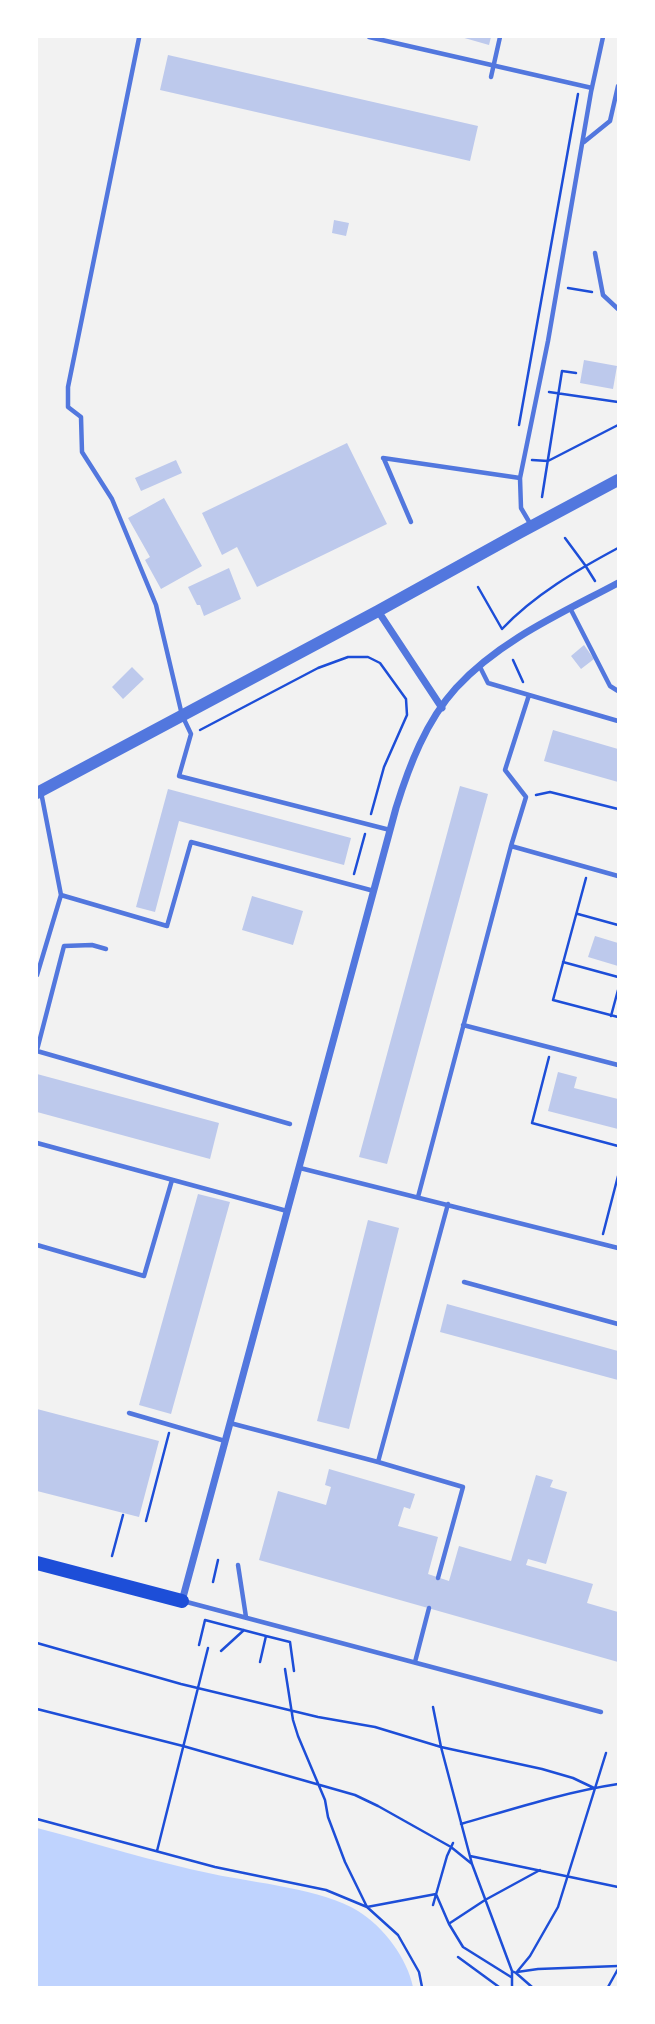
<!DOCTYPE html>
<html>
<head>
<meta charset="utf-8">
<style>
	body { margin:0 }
	#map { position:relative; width:655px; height:2024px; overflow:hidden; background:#f2f2f2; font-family:"Golos Text",sans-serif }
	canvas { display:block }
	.frame { position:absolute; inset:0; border:38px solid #fff; pointer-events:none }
</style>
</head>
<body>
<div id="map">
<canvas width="655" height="2024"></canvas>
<div class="frame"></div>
</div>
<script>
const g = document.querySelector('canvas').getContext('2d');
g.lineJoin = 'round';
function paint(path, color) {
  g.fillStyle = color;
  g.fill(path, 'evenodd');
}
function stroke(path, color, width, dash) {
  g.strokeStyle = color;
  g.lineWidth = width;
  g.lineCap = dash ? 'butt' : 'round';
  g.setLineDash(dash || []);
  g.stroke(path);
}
const water = new Path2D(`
	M37,1828c58,15 117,34 176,46 42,9 110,15 145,37 26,16 49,47 55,76h-376z`);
const building = new Path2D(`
	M461,37h30l-2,8z
	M168,55l310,71 -8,35 -310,-71z
	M334,220l15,3 -3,13 -14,-3z
	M584,360l33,6 -4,23 -33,-6z
	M347,443l40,81 -130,63 -20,-40 -15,8 -20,-42z
	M176,460l6,13 -41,18 -6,-13z
	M164,498l38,68 -41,23 -16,-29 5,-3 -22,-39z
	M229,568l12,31 -37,17 -4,-11h-3l-9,-18z
	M584,645l10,14 -13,10 -10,-13z
	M132,667l12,12 -21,20 -11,-12z
	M553,730l65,19v33l-74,-21z
	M460,786l28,8 -101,370 -28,-7z
	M168,789l183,49 -7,27 -165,-44 -24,91 -19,-5z
	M252,896l51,15 -10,34 -51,-15z
	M595,936l23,7v23l-30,-9z
	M558,1072l19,5 -3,11 44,11v30l-70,-18z
	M37,1074l182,49 -9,36 -173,-47z
	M198,1194l32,8 -59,212 -32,-9z
	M368,1220l31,8 -50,201 -32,-8z
	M447,1304l171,47v29l-178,-48z
	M37,1409l122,32 -20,76 -102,-26z
	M329,1469l86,25 -5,15 -6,-2 -6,19 40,11 -10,37 21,7 10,-35 52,15 25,-86 17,5 -3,7 17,5 -21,72 -18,-5 -2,6 67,19 -6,19 31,9v50l-359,-102 19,-69 48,14 5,-18 -6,-2z`);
const path = new Path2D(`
	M568,288l24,4
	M549,392l69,10
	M519,425l59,-331
	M532,460l16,1 70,-36
	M542,497l20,-126 14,2
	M565,538l20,27 10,16
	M478,587l24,42c32,-34 75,-59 116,-81
	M513,660l10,22
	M200,730l118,-62 30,-11h20l12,6 26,36 1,16 -23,52 -13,47
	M536,795l14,-3 68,17
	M354,874l11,-40
	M586,878l-33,122 65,17
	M578,914l40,11
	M563,962l55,15
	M611,1016l7,-26
	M549,1057l-17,66 86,23
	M603,1234l15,-58
	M146,1521l23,-88
	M112,1556l11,-41
	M213,1582l5,-22
	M266,1636l24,6 4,29
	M37,1643l144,41 137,33 57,10 66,20 101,22 31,9 21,10
	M199,1645l6,-25 61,16 -6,26
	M221,1651l23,-21
	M285,1669l8,51 5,16 27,64 3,17 17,45 22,45 69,-13
	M433,1707l8,40 31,117
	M37,1709l146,37 172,49 23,11 73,41 21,17 40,107v16
	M37,1819l178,48 111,23 41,17 31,28 21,37 3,15
	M461,1824c52,-15 104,-32 157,-40
	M157,1851l51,-203
	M470,1856l148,31
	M436,1894l13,30 14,23 48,30
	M433,1905l14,-49 6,-13
	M450,1923l35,-23 55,-30
	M458,1957l41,30
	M512,1971l4,2 14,-17 28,-49 48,-154
	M517,1972l21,-3 80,-3
	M516,1973l16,14
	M608,1987l10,-18`);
const service = new Path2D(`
	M369,37l223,51
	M139,38l-71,349v20l13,10 1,35 30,47 44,106 26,110 9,19 -12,42 211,54
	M491,77l9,-40
	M584,142l26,-21 8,-35
	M595,253l8,42 15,14
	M383,458l137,20
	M384,459l27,63
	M531,525l-10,-17 -1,-30 28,-137 43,-249 12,-55
	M570,608l40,78 8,5
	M480,667l8,16 130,38
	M511,846l107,30
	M61,895l106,31 24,-84 183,49
	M37,975l24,-80 -20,-103
	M463,1025l155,40
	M37,1050l27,-104 28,-1 14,4
	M37,1051l253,73
	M37,1143l250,68
	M300,1168l318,80
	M418,1197l93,-351 15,-49 -21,-27 24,-75
	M37,1245l107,31 28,-96
	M464,1282l154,42
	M129,1413l96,28
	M230,1423l148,39 70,-258
	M378,1462l85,25 -25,91
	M238,1565l8,52
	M183,1601l418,111
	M415,1662l14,-54`);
const minor = new Path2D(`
	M378,611l64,97
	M182,1601l214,-793c13,-42 30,-87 60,-120 44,-48 106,-75 162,-105`);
const tertiary = new Path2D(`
	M37,793l341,-182 141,-78 99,-53`);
const secondary = new Path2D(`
	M37,1563l145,38`);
paint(water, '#bfd3fe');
paint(building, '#bdc9ec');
stroke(path, '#1d4ed8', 2.5);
stroke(service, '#5277de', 4.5);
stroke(minor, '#5277de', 7);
stroke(tertiary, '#5277de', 12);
stroke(secondary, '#1d4ed8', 14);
</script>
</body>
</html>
